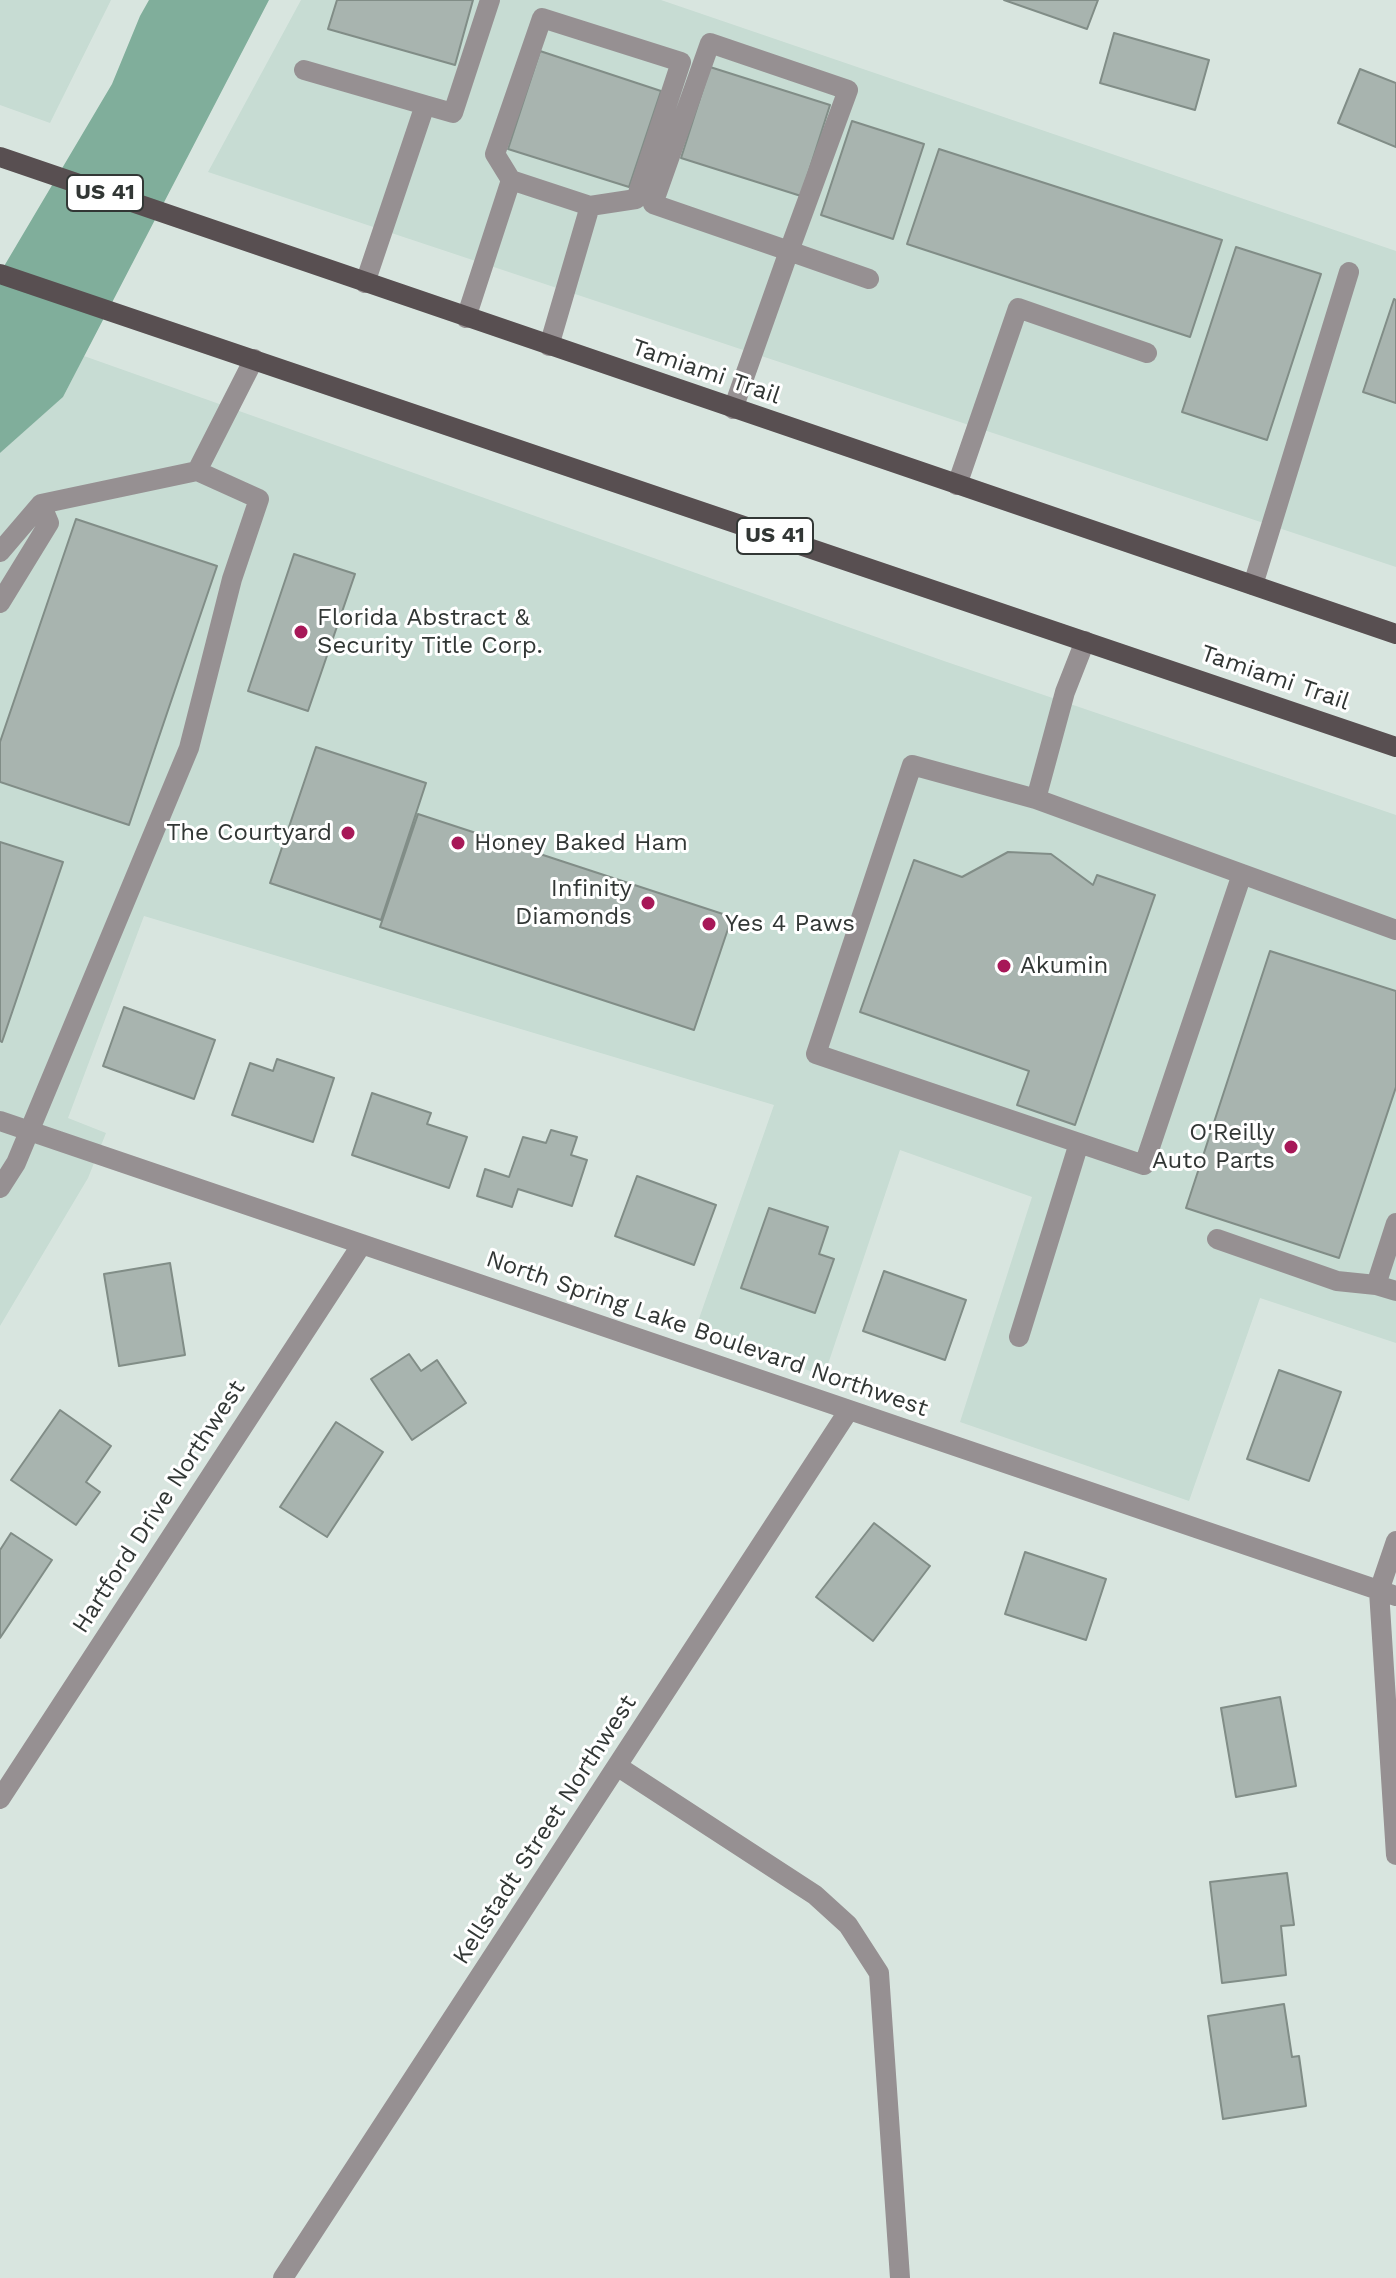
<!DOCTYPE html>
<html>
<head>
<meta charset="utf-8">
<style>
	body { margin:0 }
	canvas { display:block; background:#d8e5df }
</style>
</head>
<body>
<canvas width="1396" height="2278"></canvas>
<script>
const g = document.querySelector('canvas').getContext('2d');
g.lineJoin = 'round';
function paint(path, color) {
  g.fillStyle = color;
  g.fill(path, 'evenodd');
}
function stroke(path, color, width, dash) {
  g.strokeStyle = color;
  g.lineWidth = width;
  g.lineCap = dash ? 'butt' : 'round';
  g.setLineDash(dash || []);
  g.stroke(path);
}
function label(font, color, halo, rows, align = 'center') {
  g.font = font + ' "Work Sans",sans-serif';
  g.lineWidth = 6;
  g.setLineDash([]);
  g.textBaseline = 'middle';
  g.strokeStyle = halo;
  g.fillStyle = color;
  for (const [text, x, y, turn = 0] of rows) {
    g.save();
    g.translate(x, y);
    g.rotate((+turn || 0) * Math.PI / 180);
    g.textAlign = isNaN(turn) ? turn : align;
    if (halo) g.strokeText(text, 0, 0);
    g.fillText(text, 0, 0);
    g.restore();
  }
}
const built = new Path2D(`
	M0,0h111l-61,123 -50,-18z
	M301,0h360l735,251v316l-1188,-395z
	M84,356l860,305 452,154v528l-136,-45 -71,203 -229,-79 72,-225 -132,-47 -76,226 -129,-46 79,-225 -630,-189 -76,202 38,15 -18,45 -88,148v-873l63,-56z`);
const water = new Path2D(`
	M149,0h120l-206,397 -63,56v-180l112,-189 28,-68z`);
const building = new Path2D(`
	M337,0h136l-18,65 -127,-36z
	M1004,0h94l-11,29z
	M1114,33l95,27 -14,50 -95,-27z
	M540,51l121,40 -32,96 -121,-38z
	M710,67l120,38 -29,91 -120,-38z
	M1360,69l36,14v64l-58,-24z
	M852,121l72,23 -31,95 -72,-24z
	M939,149l283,91 -32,97 -283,-93z
	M1236,247l85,27 -54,166 -85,-28z
	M1394,299l2,1v103l-33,-11z
	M76,519l141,47 -88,259 -129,-43v-40z
	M294,554l61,20 -47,137 -60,-20z
	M316,747l110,36 -45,137 -111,-37z
	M418,814l314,103 -38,113 -314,-103z
	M0,842l63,20 -61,180 -2,-1z
	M1008,852l43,2 42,31 4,-10 58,20 -80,230 -58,-20 12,-34 -169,-59 54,-152 48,17z
	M1270,951l126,40v96l-57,171 -153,-50z
	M124,1007l91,33 -21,59 -91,-33z
	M277,1059l57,19 -21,64 -81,-27 18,-52 23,8z
	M372,1093l59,20 -4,11 40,13 -18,51 -97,-33z
	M551,1130l26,7 -6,18 16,5 -15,46 -54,-17 -6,18 -35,-11 8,-27 24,8 14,-40 23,6z
	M637,1176l79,29 -22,60 -79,-29z
	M769,1208l59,19 -9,27 15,5 -19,54 -74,-25z
	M170,1263l15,92 -66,11 -15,-92z
	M884,1271l82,29 -21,60 -82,-29z
	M409,1354l12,17 16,-11 29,43 -54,37 -41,-61z
	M1279,1370l62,22 -32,89 -62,-22z
	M60,1410l51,36 -25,36 14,10 -24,33 -65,-45z
	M336,1422l47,30 -56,85 -47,-30z
	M874,1523l56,43 -57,75 -57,-44z
	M11,1533l41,27 -52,78v-88z
	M1025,1552l81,27 -20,61 -81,-26z
	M1280,1697l16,89 -60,11 -15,-89z
	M1287,1873l7,52 -13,1 5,49 -64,8 -12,-101z
	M1284,2004l8,53 7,-1 7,50 -83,13 -15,-103z`);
const minor = new Path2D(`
	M304,70l121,35 -60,178
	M425,105l28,8 37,-113
	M511,180l-16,-26 47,-136 139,44 -45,137 -46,7
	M466,318l45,-138 79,26 -41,140
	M733,409l56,-158 -136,-47 57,-161 138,47 -59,161 80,28
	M197,471l57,-112
	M957,485l61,-177 129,45
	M0,552l41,-48 156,-33 62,28 -27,80 -43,169 -173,415 -16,25
	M1253,585l96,-313
	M0,603l49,-80 -8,-19
	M1085,641l-20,51 -29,107 -124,-34 -96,289 328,111 98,-291 154,56
	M1036,799l206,75
	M0,1121l1396,475
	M1217,1239l120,42 39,4 20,6
	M1376,1285l20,-62
	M1019,1337l60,-194
	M1396,1541l-17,50 17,264
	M617,1766l198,129 33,30 31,48 21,305
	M0,1799l362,-555
	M283,2278l566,-868`);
const major = new Path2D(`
	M0,157l1396,477
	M0,274l1396,473`);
const markers = [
	[301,632,8,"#a71858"],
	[348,833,8,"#a71858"],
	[458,843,8,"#a71858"],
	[648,903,8,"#a71858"],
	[709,924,8,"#a71858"],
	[1004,966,8,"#a71858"],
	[1291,1147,8,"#a71858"]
];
const shields = [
	[105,193,76],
	[775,536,76]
];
const shieldNames = [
	["US 41",105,193],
	["US 41",775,536]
];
const streetNames = [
	["Tamiami Trail",706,372,19],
	["Tamiami Trail",1275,678,19],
	["North Spring Lake Boulevard Northwest",707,1334,19],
	["Hartford Drive Northwest",159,1507,-57],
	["Kellstadt Street Northwest",545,1830,-57]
];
const poiNames = [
	["Florida Abstract &",317,618],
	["Security Title Corp.",317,646],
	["The Courtyard",332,833,"right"],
	["Honey Baked Ham",474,843],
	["Infinity",632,889,"right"],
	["Diamonds",632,917,"right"],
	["Yes 4 Paws",725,924],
	["Akumin",1020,966],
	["O'Reilly",1275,1133,"right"],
	["Auto Parts",1275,1161,"right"]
];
paint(built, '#c7dcd3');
paint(water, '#80ae9b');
paint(building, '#a8b4af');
stroke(building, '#818d87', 2);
stroke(minor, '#969092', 20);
stroke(major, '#584f51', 20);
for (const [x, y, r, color] of markers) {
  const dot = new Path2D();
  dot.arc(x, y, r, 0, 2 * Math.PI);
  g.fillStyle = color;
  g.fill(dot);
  stroke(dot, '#fff', 3);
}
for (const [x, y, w] of shields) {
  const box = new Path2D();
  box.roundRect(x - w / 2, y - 18, w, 36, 6);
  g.fillStyle = '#fff';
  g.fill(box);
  stroke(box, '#323735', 2);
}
label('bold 22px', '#323735', null, shieldNames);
label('24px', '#323735', '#fff', streetNames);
label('24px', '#323735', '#fff', poiNames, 'left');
</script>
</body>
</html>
